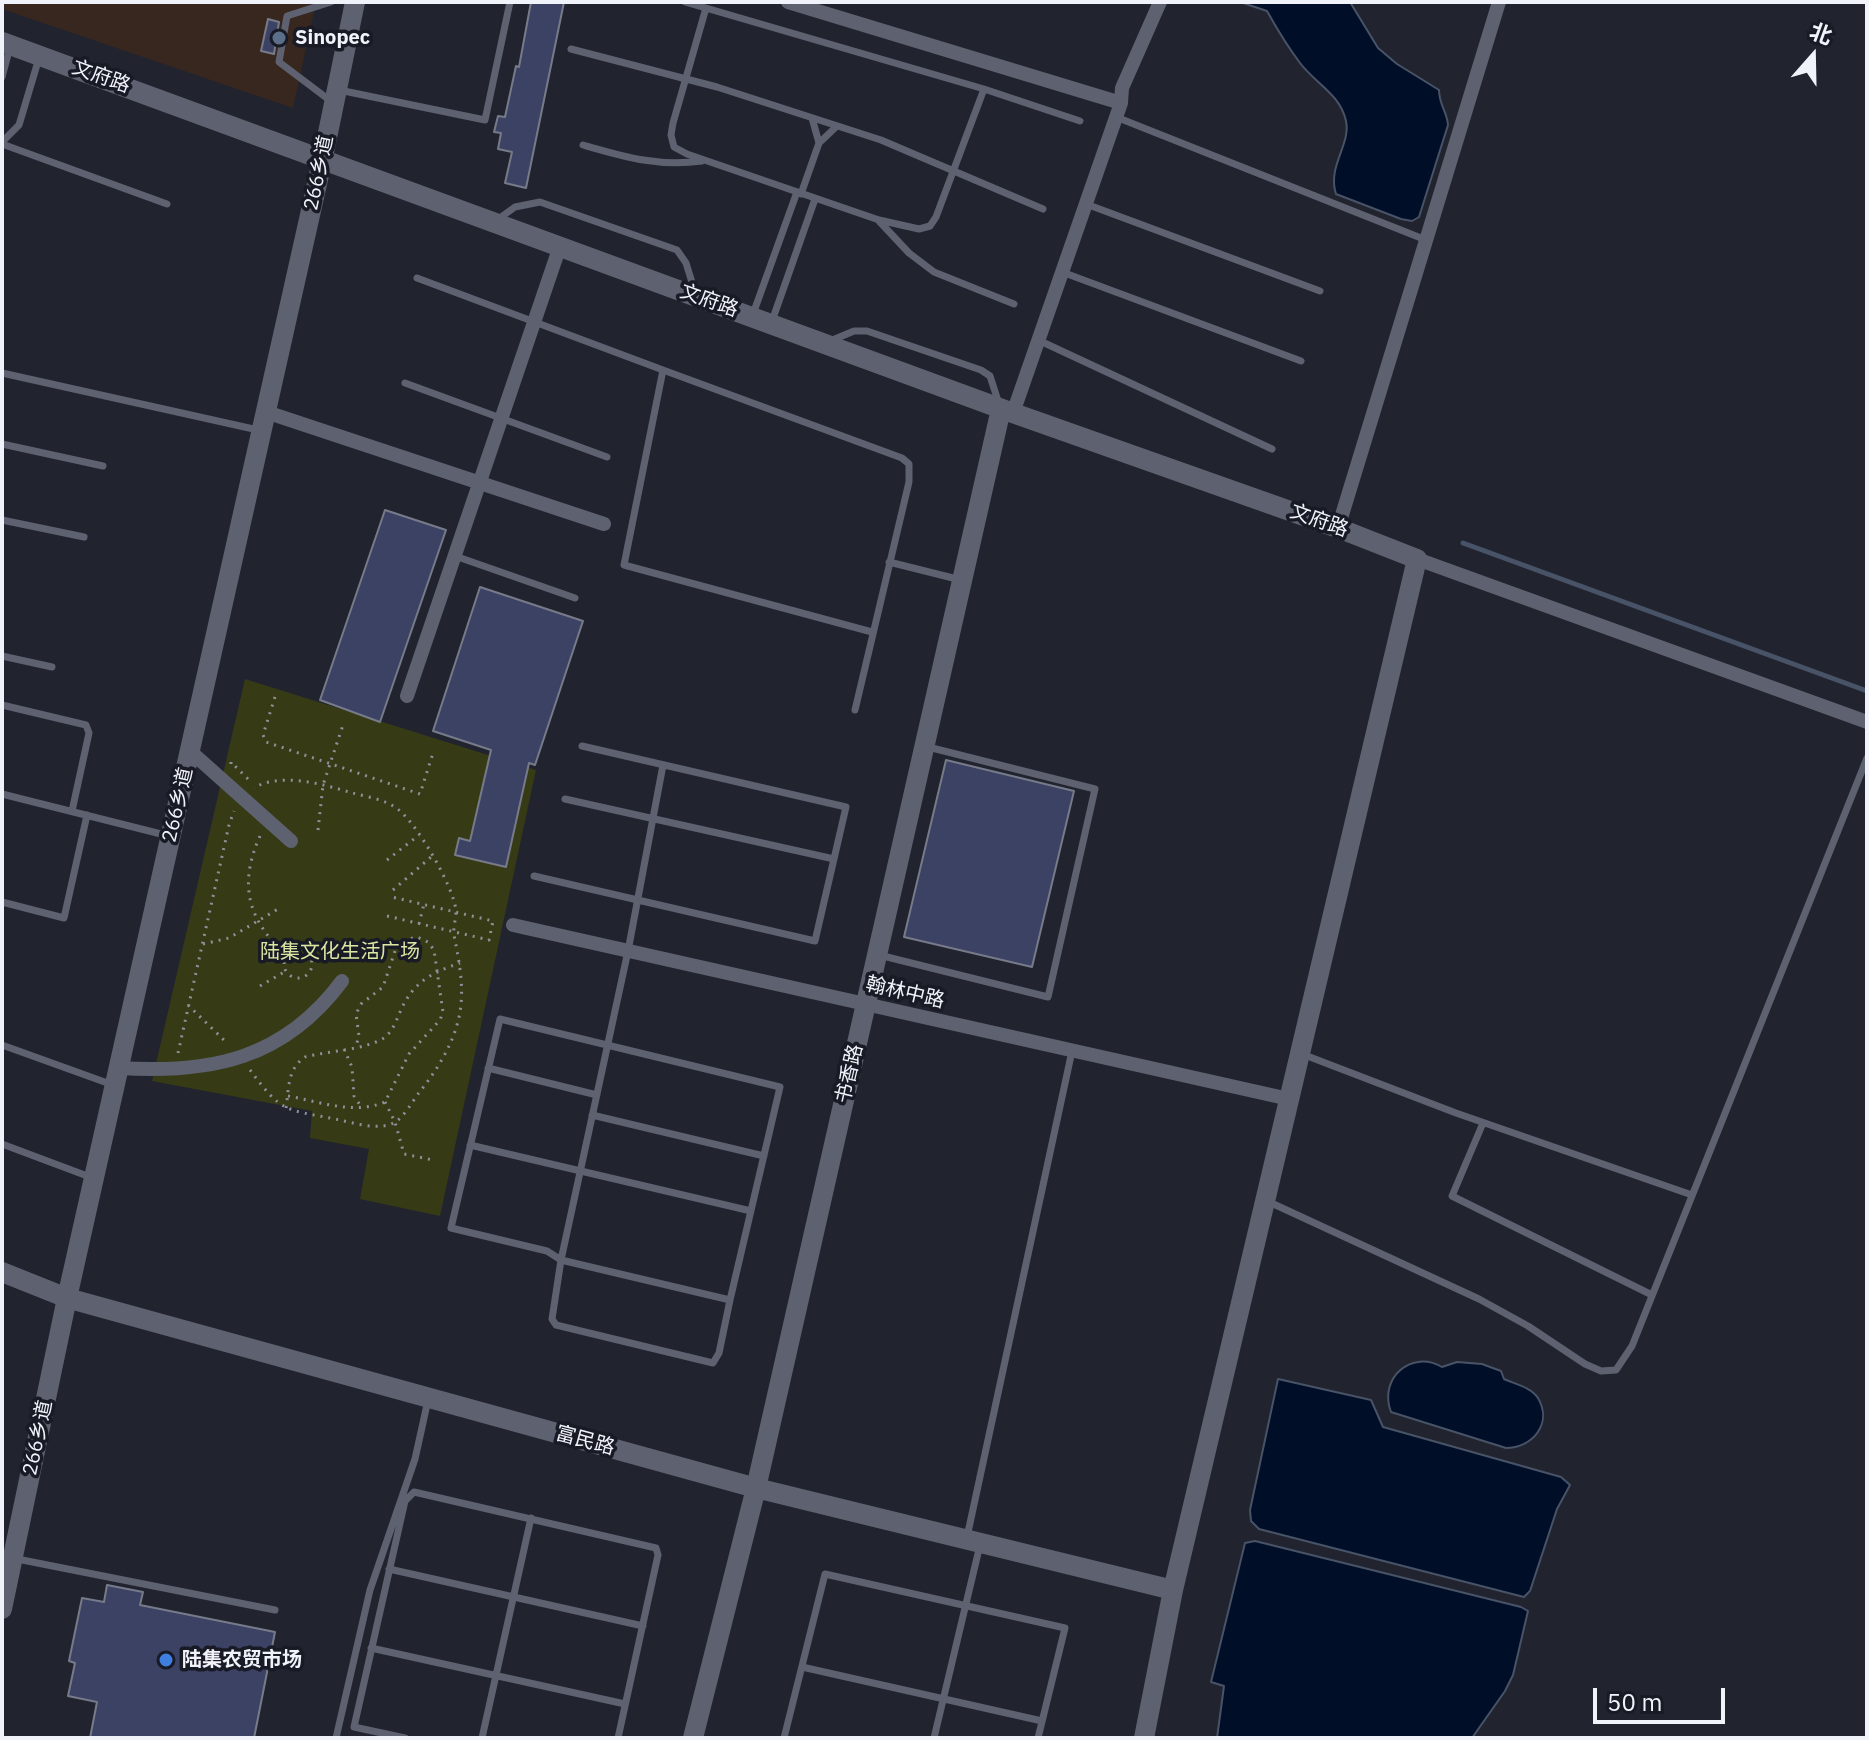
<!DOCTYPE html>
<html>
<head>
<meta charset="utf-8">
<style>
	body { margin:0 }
	#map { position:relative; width:1869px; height:1740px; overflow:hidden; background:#21242f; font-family:"IBM Plex Sans","Noto Sans SC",sans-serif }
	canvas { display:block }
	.frame { position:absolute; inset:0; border:4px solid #f1f3fb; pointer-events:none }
	.north { position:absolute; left:1773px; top:16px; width:80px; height:80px; -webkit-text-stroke:6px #181a25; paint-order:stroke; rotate:20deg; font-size:22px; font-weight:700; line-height:32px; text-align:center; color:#f1f3fb }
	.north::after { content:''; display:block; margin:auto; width:28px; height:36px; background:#f1f3fb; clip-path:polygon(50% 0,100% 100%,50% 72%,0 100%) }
	.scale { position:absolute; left:1593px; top:1688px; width:132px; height:36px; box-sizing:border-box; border:4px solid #f1f3fb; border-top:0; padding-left:10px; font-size:24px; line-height:28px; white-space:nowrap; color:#f1f3fb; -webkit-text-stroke:6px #181a25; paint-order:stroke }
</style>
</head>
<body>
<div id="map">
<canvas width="1869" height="1740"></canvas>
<div class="frame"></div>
<div class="north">北</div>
<div class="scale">50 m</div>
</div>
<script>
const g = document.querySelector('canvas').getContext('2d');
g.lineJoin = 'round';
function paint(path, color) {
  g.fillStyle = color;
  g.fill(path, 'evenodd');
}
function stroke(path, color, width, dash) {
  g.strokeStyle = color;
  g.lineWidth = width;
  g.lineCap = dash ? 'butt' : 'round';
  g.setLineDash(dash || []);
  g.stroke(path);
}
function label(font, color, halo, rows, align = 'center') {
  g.font = font + ' "IBM Plex Sans","Noto Sans SC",sans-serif';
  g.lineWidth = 7;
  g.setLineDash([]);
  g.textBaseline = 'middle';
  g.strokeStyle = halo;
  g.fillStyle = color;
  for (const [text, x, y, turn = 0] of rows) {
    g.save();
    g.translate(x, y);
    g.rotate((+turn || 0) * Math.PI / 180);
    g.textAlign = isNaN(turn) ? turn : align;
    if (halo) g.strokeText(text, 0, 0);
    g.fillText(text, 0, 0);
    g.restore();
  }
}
const industrial = new Path2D(`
	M2,2h314l-23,106 -291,-99z`);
const green = new Path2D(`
	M245,679l291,91 -96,446 -80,-17 9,-50 -59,-11 2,-27 -160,-30z`);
const water = new Path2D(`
	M1210,2h140l28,46 19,16 42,26c0,15 8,21 9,35l-29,92 -7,4 -11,-2 -65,-25c-9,-28 15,-49 10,-73 -6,-27 -30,-37 -46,-58 -12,-16 -23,-34 -33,-52l-24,-8z
	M1457,1362l25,2 19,7 3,8c11,5 27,8 34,19 15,26 -6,50 -32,50l-115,-36c-13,-34 21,-63 51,-45z
	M1278,1379l93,21 12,27 178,50 9,8 -13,24 -27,82 -6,6 -265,-68 -8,-8 -1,-11z
	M1255,1541l266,66 7,4 -15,64 -8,16 -33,47h-255l7,-52 -13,-4 34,-139z`);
const stream = new Path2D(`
	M1463,543l404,148`);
const building = new Path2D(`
	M531,2h33l-38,186 -21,-5 7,-31 -14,-3 3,-16 -7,-1 4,-16 7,1 11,-51 3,1z
	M268,19l11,3 -5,32 -13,-3z
	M385,510l61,20 -66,192 -60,-22z
	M480,587l103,34 -48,144 -6,-2 -23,104 -51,-12 4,-17 11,3 21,-91 -58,-19z
	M946,760l128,31 -42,176 -128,-30z
	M107,1585l36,7 -3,13 135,27 -21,106h-164l7,-36 -29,-6 7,-33 -6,-2 13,-63 22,4z`);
const path = new Path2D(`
	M275,697l-12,38 3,7 154,52 13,-41
	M231,764v-2l19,19
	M318,830l5,-45 20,-60
	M260,836c-22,49 -12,84 26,119
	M387,860l32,-25
	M393,890l38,-33
	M387,916l102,24 4,-19 -101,-24
	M419,924l5,-20
	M203,944l26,-6 49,-29
	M284 964a14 14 0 1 1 28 0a14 14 0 1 1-28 0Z
	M260,986l26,-15
	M188,1005l39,38
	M344,1049l8,18 2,29 8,12
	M178,1053l51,-228 5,-14
	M250,1070c32,43 34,39 85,49 16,3 44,13 60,3 9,-5 17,-20 23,-28 16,-20 32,-44 39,-69 9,-31 3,-59 -3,-90 -1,-8 2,-16 2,-24 -2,-24 -38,-85 -56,-100 -13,-12 -34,-14 -51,-19 -27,-8 -69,-20 -95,-4
	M288,1096c33,6 65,19 97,6l24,-48 31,-34 3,-8 -9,-62 -6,-8 -11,-5 -13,3 -7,5 -14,42 -22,17 -5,10 3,22 -3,10
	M385,1102l10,20 9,32 29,6
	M286,1108c3,-19 1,-39 19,-51 23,-6 59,-7 79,-19 9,-7 12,-17 16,-26 13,-30 31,-39 60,-49`);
const lane = new Path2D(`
	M331,2l-44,14 -8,46 53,40
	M685,2l299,87 96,32
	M706,8l-33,115 -2,12 3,12 13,7 192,66 40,9 11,-3 6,-9 48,-128
	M571,49l146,38 164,53 162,69
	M2,77l8,-30
	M339,90l146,30 25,-118
	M1116,117l310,123
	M2,142l17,-17 20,-67
	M819,143l18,-17
	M2,144l165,60
	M583,145c42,12 75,22 119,16
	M801,194l18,-51 -7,-25
	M1086,204l234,87
	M497,220l18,-13 25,-5 137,48 9,13 9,29
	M879,221l30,32 25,19 80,32
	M1062,272l239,89
	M417,278l246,92 -39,195 248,67
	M753,314l44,-122
	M772,321l43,-122
	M1038,340l234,109
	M830,341l24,-10h13l114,39 9,6 9,28
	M663,370l239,88 7,6v18l-54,228
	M2,373l256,57
	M405,383l202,74
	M2,444l101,22
	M2,520l82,17
	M455,556l120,42
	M889,562l72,18
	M2,656l50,11
	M2,705l84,20 3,8 -17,78
	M663,765l-35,186 -67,309 -9,59 4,6 157,38 6,-10 11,-53
	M2,794l167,42
	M565,799l269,60
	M534,876l281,65 31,-134 -264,-61
	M2,902l62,16 23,-103
	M879,955l169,42 47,-208 -167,-42
	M500,1019l280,68 -50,213 -169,-40 -14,-9 -96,-23z
	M2,1045l111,40
	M1302,1054l154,59 236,82
	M488,1068l109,27
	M592,1115l172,41
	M1483,1123l-31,73 200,99
	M2,1144l88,33
	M470,1145l281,66
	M1267,1201l212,98 49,27 57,38 16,7 15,-1 16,-24 235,-588
	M967,1537l105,-486
	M2,1556l273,54
	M389,1569l254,57
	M371,1648l254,56
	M802,1667l240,54
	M336,1738l34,-148 45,-131 13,-59
	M405,1738l-51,-11 51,-226 9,-9 242,56 2,7 -40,183
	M482,1738l49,-220
	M784,1738l41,-164 240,54 -27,110
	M934,1738l46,-193`);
const street = new Path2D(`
	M788,2l333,101
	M266,412l338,112
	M1013,413l108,-310 1,-15 38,-86
	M1338,528l161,-526
	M1417,559l450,163
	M407,696l153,-450
	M190,751l101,90
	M513,925l776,174
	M119,1068c92,6 165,-9 223,-87`);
const secondary = new Path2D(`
	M2,42l1011,371 325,115 79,31 -244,1031 -29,148
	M2,1272l65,26 689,190 417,102
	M2,1609l65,-311 256,-1141 32,-155
	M693,1738l63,-250 245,-1079`);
const markers = [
	[279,38,8,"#5c6f8a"],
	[166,1660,8,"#3f7fe0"]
];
const poiNames = [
	["Sinopec",295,38],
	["陆集农贸市场",182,1660]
];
const streetNames = [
	["文府路",101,77,20],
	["266乡道",319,173,-78],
	["文府路",709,301,20],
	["文府路",1319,521,20],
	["266乡道",178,805,-77],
	["翰林中路",905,993,13],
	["书香路",850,1074,-77],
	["266乡道",38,1438,-78],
	["富民路",585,1441,15]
];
const parkNames = [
	["陆集文化生活广场",340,952]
];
paint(industrial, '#38271e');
paint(green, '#363b15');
paint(water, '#000e27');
stroke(water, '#485367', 2);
stroke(stream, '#485367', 5);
paint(building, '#3c4264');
stroke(building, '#777b89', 2);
stroke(path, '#8e919a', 3, [2, 6]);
stroke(lane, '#5e616f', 7);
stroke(street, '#5e616f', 14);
stroke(secondary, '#5e616f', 20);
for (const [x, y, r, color] of markers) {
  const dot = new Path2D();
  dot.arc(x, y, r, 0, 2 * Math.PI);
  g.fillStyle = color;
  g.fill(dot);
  stroke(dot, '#181a25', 3);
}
label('bold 20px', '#f1f3fb', '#181a25', poiNames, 'left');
label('20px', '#f1f3fb', '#181a25', streetNames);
label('20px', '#dbe6a2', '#181a25', parkNames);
</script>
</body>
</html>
